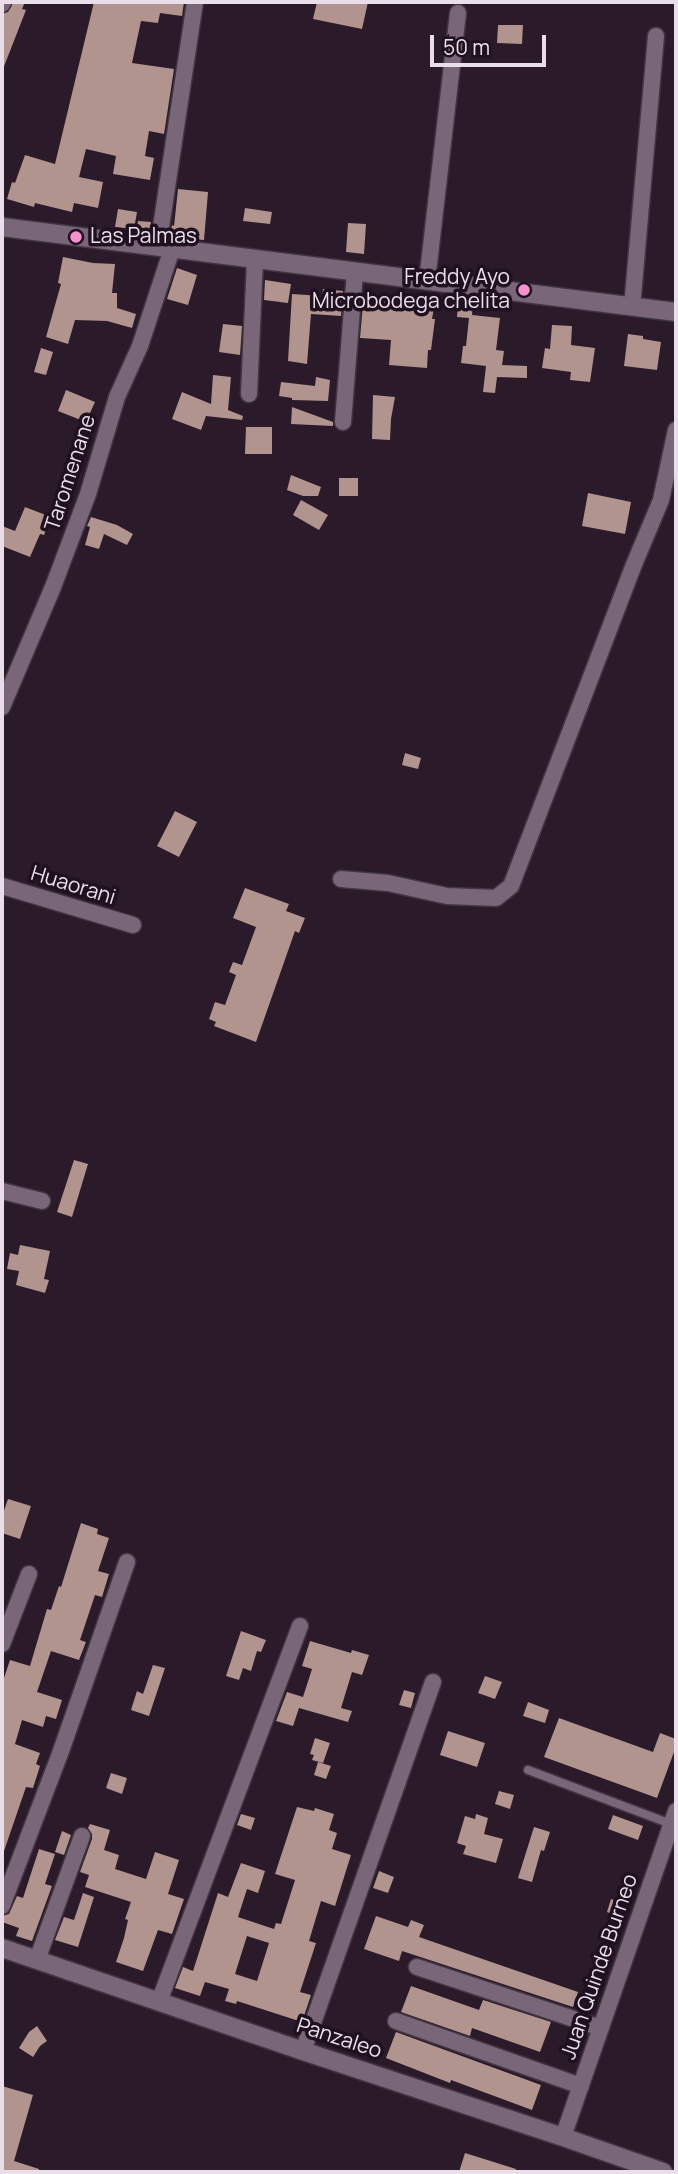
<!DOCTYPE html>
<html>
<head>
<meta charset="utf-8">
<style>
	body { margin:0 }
	#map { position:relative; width:678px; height:2174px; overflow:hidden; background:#2a1a2a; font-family:Manrope,sans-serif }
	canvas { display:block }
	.frame { position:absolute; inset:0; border:4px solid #e9dee9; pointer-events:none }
	.scale { position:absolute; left:430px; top:35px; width:116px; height:32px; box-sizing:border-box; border:4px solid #e9dee9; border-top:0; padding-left:9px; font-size:21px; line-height:24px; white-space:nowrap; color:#e9dee9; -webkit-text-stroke:5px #201120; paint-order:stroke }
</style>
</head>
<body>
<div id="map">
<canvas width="678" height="2174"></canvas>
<div class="frame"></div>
<div class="scale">50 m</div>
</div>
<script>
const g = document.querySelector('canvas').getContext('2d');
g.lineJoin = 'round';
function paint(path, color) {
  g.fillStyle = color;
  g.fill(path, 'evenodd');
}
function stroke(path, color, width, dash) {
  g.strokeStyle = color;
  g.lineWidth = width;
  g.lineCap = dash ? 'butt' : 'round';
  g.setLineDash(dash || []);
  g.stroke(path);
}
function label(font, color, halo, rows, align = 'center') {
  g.font = font + ' Manrope,sans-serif';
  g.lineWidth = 7;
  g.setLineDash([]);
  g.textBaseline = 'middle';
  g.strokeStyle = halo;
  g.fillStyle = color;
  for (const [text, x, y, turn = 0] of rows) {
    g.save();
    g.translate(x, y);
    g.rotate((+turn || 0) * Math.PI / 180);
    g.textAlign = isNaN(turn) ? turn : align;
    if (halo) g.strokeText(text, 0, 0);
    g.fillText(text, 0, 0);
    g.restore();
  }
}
const building = new Path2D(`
	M13,2h12l-3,7 4,1 -23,59 -1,-55 6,-2z
	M94,2h90l-2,14 -22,-3 -2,10 -17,-2 -9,42 42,6 -10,65 -15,-3 -4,25 9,2 -4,22 -37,-6 3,-18 -30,-7 -7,28 24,5 -5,26 -24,-5 -2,9 -37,-9 -1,4 -27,-8 5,-17 3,1 10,-28 30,9z
	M317,2h51l-6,27 -49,-10z
	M498,25h25l-1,19 -25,-1z
	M178,189l30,3 -4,48 -34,-3 2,-12 2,1z
	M245,208l27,4 -2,12 -27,-3z
	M118,209l19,3 -3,17 -19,-2z
	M138,221l13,1 -2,12 -13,-2z
	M348,223l18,1 -2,30 -18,-2z
	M63,257l30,6 22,1 -3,29h5v15l19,6 -4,14 -25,-7 -32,-1 -7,24 -22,-7 15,-53 -3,-1z
	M177,268l20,7 -9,30 -21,-6z
	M265,280l26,4 -3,19 -24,-3z
	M323,289l20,2 -2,25 -30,-2 -4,50 -19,-3 4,-67 30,2z
	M364,293l71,9 -3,17h3l-4,31h-3l-1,18 -38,-3 2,-25 -31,-2z
	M458,303l15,1 -1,11 28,3 -4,32 8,1 -2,14 25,1v12l-30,-1 -2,16 -12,-1 3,-26 -25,-3 2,-17h3l3,-28 -12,-1z
	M223,324l19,2 -2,29 -21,-3z
	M552,325l20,1 -1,19 24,3 -5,34 -20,-2 1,-8 -29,-4 3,-20 5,1z
	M628,334l15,2v3l18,3 -4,28 -33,-4z
	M41,348l12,4 -7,23 -12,-3z
	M213,375l18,2 -3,33 15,6 -1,4 -36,-4 -5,14 -29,-11 10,-27 29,12z
	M316,377l14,3 -2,21 -36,-1v-2l-13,-2 2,-14 34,4z
	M66,390l29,12 -9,20 -28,-11z
	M373,395l22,2 -4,22 -1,21 -18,-1z
	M292,407l41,15v4l-42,-2z
	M246,427h26v27h-27z
	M291,475l30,12 -3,9h-15l-16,-6z
	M339,478h19v18h-19z
	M588,493l43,9 -6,32 -43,-8z
	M301,500l27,15 -9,15 -26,-15z
	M25,507l26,10 -7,18 -4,-1 -10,23 -28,-11v-20l13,5z
	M91,517l26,8 16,9 -6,11 -23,-11 -5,15 -14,-4 5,-18 -3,-1z
	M405,753l16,5 -3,11 -16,-4z
	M175,811l22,11 -18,35 -22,-11z
	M245,888l44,16 -3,7 19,7 -6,15 -4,-2 -39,111 -42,-16 2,-4 -7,-3 6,-17 10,3 11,-30 -7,-3 4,-10 9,3 14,-38 -23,-9z
	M74,1160l14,4 -16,53 -15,-5z
	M20,1245l30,6 -6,28 5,1 -4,13 -29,-8 3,-14 -12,-2 3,-16 8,2z
	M8,1499l23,7 -11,33 -18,-6v-17z
	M81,1523l17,6 -1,5 12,4 -11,33 11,3 -7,23 -7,-2 -15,45 6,2 -7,18 -28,-9 -14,41 25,8 -6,19 -10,-3 -3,11 -21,-7 -7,24 25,9 -4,11 4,2 -7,22 -7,-1 -22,64h-2v-167l8,-24 20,6 17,-57 4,1 8,-24 2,1z
	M241,1631l25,9 -5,12 -4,-1 -6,20 -8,-3 -4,12 -13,-4z
	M310,1641l41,12 1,-3 17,5 -7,20 -10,-3 -11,36 11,3 -4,11 -49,-14 -6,18 -17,-5 11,-29 16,5 9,-28 -10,-3z
	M153,1665l12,3 -16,48 -18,-6 6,-19 6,3z
	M485,1676l17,6 -7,17 -17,-6z
	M404,1690l11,3 -4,15 -12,-3z
	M528,1702l21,8 -4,13 -22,-7z
	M559,1718l94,34 7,-19 16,6v14l-2,-1 -17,46 -113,-41z
	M448,1731l37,12 -8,24 -37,-12z
	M315,1738l15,5 -7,20 -11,-3 2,-5 -4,-1z
	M318,1762l13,4 -5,13 -12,-4z
	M111,1773l16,5 -5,16 -16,-6z
	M499,1791l15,4 -4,14 -15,-5z
	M297,1807l17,4 1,-3 19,6 -5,16 8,3 -5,16 19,6 -16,51 -14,-5 -12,40 7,2 -16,49 11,3 -9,27 -65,-21 -1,3 -11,-3 4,-12 -24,-7 -5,14 -25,-8 8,-21 10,4 25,-78 10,4 13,-34 24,8 -7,22 -11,-4 -9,28 36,12 2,-6 5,1 14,-44 -20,-6zM247,1936l22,7 -12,38 -22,-7z
	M241,1814l14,4 -4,12 -14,-5z
	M476,1814l12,4 -4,16 19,5 -7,24 -33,-9 3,-8 -9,-3 8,-27 10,3z
	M613,1815l30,11 -5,14 -30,-11z
	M90,1824l20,6 -6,20 15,5 -4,14 31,10 9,-27 24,8 -11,34 16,5 -12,35 -14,-4 -15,41 -27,-9 8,-24 4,-18 -3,-1 6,-17 -46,-15 4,-12 -9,-3 12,-33v-5l-4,-6z
	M534,1827l16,5 -6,19 -3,-1 -9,32 -14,-4z
	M62,1831l9,4 -7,20 -9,-3z
	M39,1849l16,5 -10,30 7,2 -20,55 -16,-5 3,-8 -17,-6v-6l7,-2 8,-18 6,2z
	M379,1871l15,6 -6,16 -15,-5z
	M83,1893l11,4 -16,50 -23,-7 9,-23 10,3z
	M611,1899l13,5 -4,13 -13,-5z
	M376,1916l32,11 3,-7 13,5 -5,12 159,55 -5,15 -171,-56 -3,10 -35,-12z
	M411,1986l68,24 4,-10 68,22 -11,30 -68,-24 -2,8 -69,-24z
	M37,2026l10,15 -7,5 -7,11 -14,-9 10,-16z
	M396,2032l145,53 -9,25 -81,-30 -1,3 -64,-25z
	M2,2086l31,9 -19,66 25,8v3h-37z
	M465,2153l51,16v3h-57z`);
const service = new Path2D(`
	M528,1770l143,54`);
const minor = new Path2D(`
	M2,4l1,-2
	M158,247l37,-245
	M427,281l31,-268
	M632,307l24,-271
	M249,394l6,-134
	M343,422l12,-150
	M2,707l51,-120 35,-93 29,-97 23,-51 32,-97
	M341,879l47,4 59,13 49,2 15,-12 122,-319 28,-67 15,-70
	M2,886l131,39
	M2,1191l40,10
	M2,1644l27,-70
	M2,1906l59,-155 66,-189
	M37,1960l45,-124
	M417,1967l184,61
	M159,2002l141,-376
	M396,2021l185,65
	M303,2051l130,-369
	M563,2137l113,-326`);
const tertiary = new Path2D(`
	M2,227l674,85
	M2,1948l301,103 260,86 100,35`);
const markers = [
	[76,237,7,"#f790cf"],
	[524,290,7,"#f790cf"]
];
const poiNames = [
	["Las Palmas",90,237],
	["Freddy Ayo",510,278,"right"],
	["Microbodega chelita",510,302,"right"]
];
const streetNames = [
	["Taromenane",71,473,-72],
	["Huaorani",73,886,17],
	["Juan Quinde Burneo",600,1967,-71],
	["Panzaleo",339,2039,18]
];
paint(building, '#b1948e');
stroke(service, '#413541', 11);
stroke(minor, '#413541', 19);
stroke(tertiary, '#413541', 21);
stroke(service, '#796679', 8);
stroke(minor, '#796679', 16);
stroke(tertiary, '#796679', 18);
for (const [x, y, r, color] of markers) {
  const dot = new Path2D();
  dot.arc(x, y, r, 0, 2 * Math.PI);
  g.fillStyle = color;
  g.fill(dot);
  stroke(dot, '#201120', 2.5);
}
label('21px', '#e9dee9', '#201120', poiNames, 'left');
label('21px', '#e9dee9', '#201120', streetNames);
</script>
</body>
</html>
